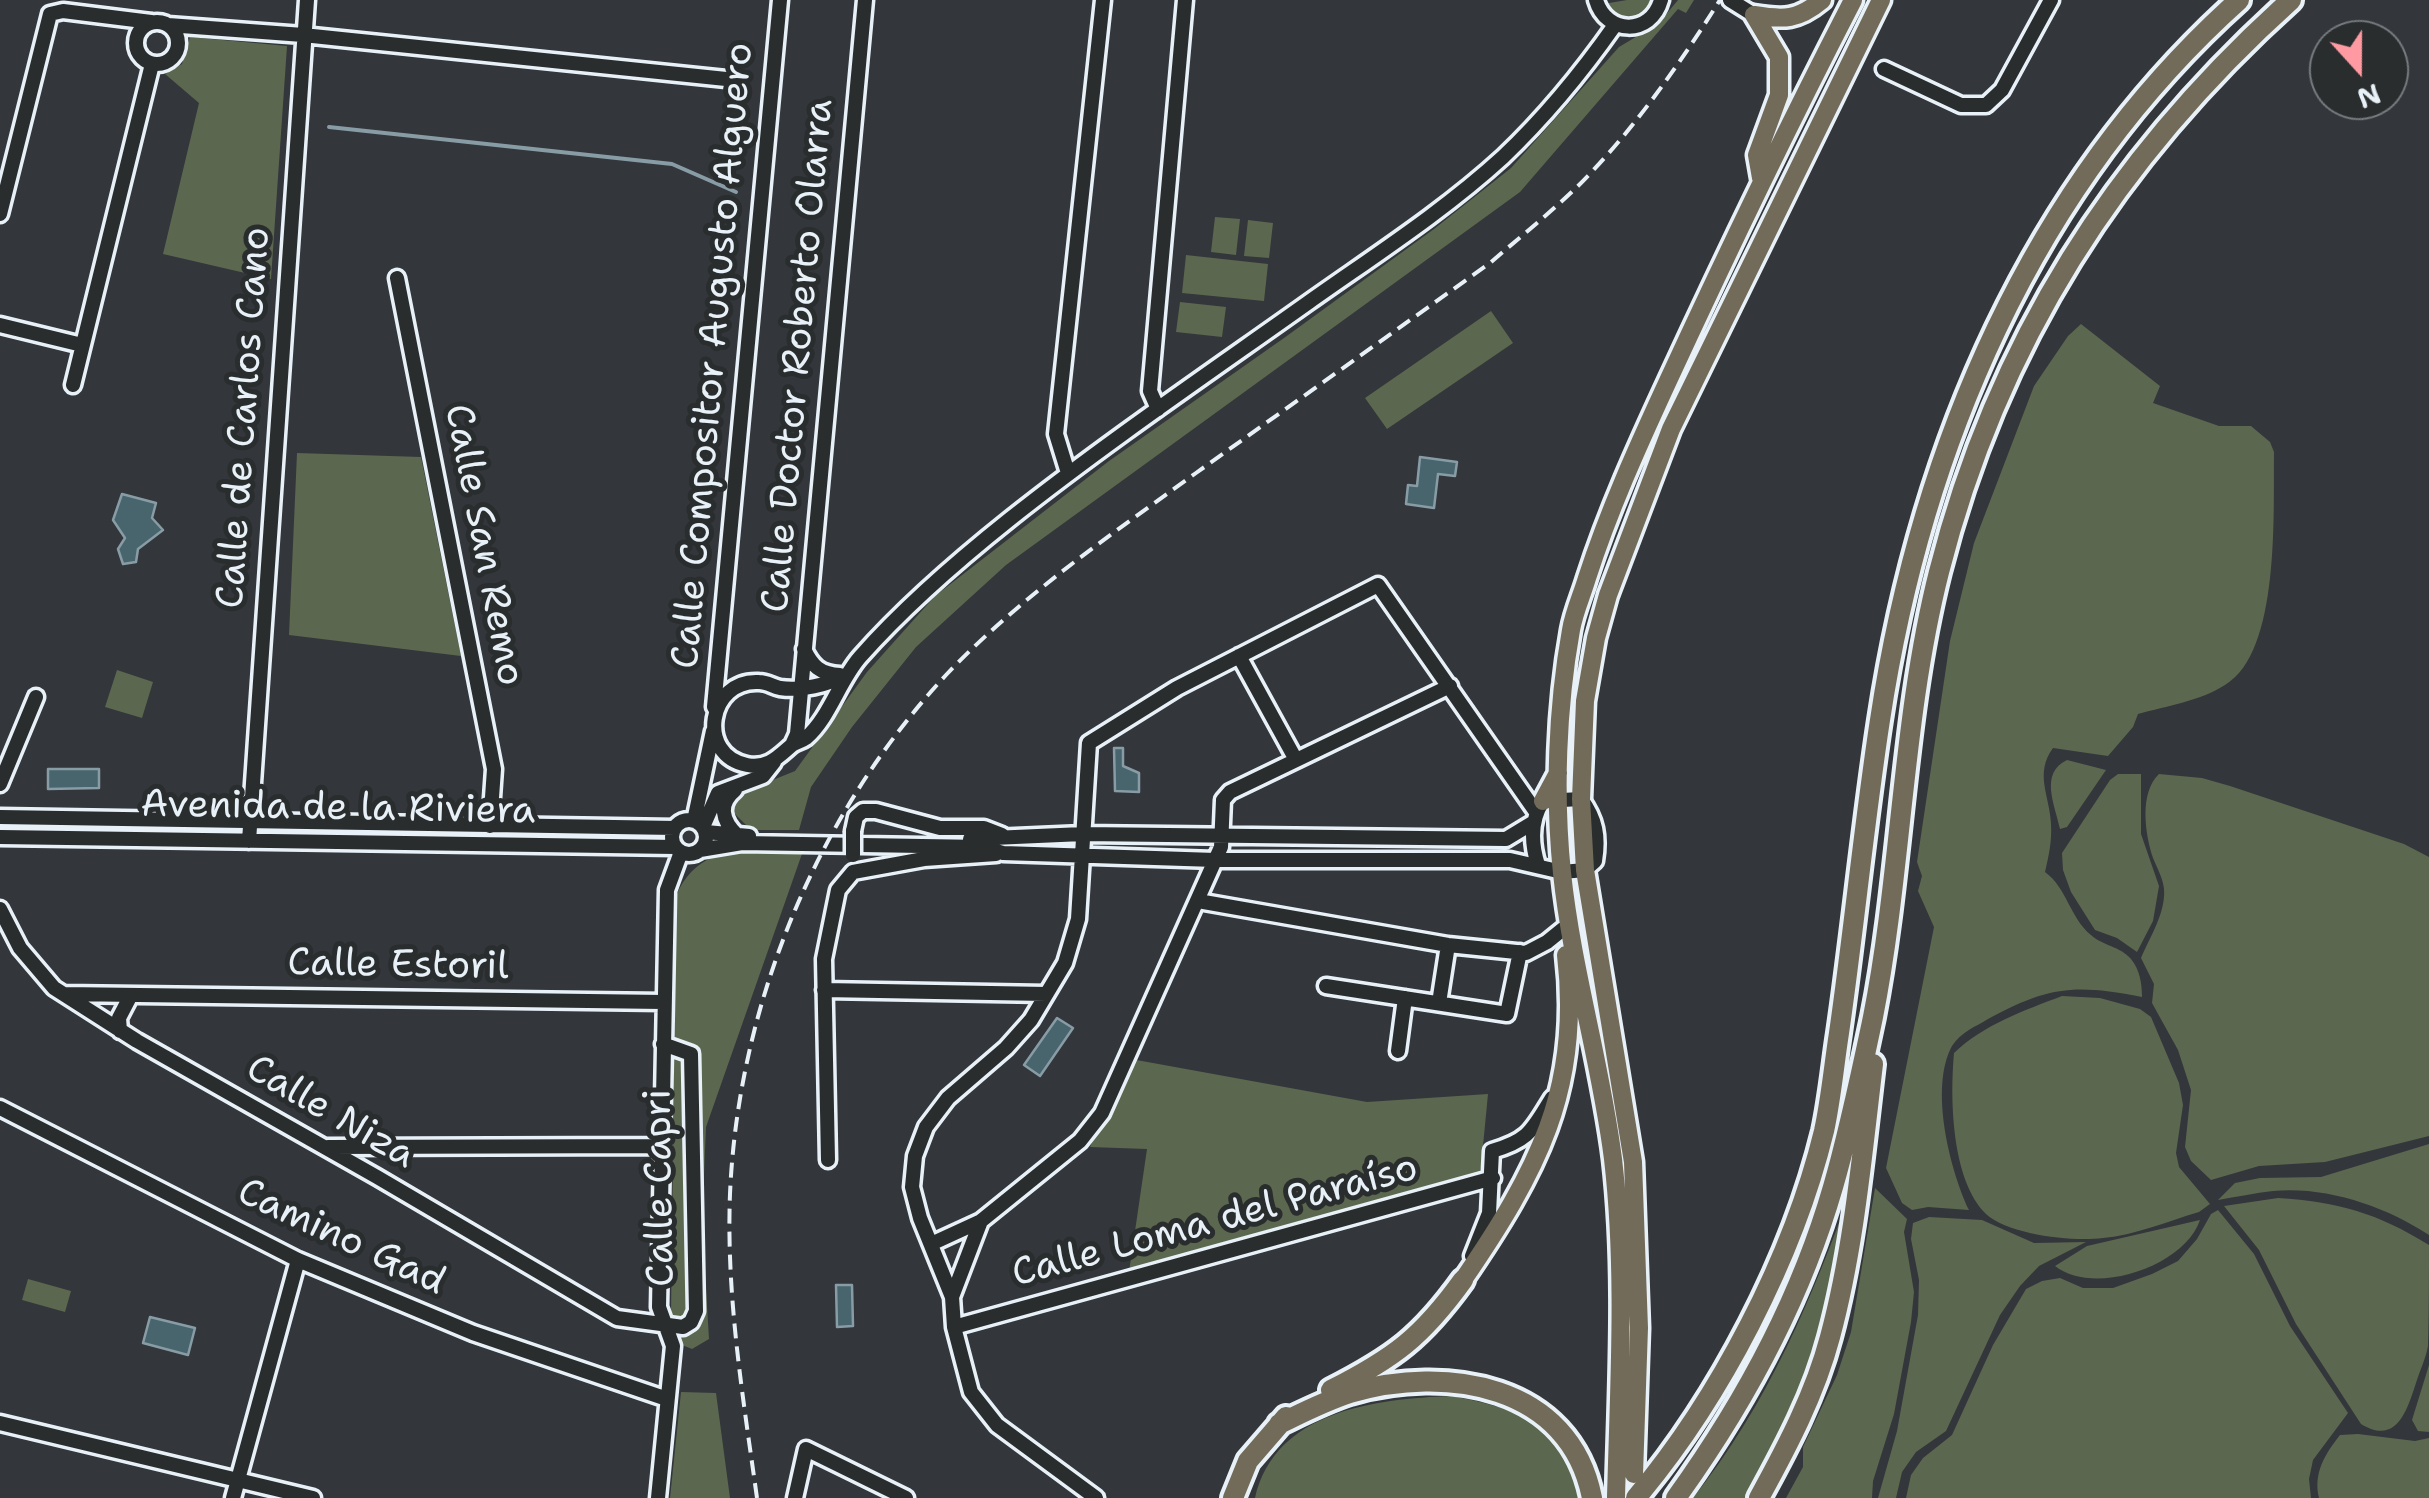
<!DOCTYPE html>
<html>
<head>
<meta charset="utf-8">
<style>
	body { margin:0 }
	#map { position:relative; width:2429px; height:1498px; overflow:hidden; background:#33363b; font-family:"Shantell Sans",sans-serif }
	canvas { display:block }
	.north { position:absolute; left:2309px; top:20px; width:100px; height:100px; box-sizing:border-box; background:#2a2d2e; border:2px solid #767b7f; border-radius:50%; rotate:159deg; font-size:28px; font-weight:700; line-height:40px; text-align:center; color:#e8f1f8 }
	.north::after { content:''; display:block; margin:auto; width:35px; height:45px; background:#ff9aa2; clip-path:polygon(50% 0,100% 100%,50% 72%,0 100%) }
</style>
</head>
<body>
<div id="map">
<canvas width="2429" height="1498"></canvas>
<div class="north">N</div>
</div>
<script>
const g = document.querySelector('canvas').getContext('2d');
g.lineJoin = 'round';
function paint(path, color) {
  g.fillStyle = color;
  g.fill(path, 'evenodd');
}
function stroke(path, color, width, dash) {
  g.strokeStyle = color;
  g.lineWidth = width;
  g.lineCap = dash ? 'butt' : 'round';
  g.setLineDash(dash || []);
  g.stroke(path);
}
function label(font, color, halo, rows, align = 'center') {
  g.font = font + ' "Shantell Sans",sans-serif';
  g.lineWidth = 10;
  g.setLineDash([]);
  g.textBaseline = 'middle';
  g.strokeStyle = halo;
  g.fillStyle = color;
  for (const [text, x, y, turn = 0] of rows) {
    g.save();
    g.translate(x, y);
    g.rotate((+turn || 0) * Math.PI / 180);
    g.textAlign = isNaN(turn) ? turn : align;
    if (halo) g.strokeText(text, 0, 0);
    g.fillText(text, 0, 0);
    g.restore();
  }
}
const green = new Path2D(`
	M1627,0h31c-18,27 -34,24 -55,4z
	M1678,0h16l-8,13 -8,-4 -158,183 -514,373 -90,82 -64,80 -41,60 -12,43h-48l-17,-17v-8l7,-12 54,-22 72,-99 68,-76 174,-135 175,-123 150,-109 77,-61 108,-121 40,-24z
	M190,37l97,9 -16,233 -108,-25 36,-151 -34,-29 17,-10z
	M1215,217l25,2 -4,36 -25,-3z
	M1248,220l25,3 -4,35 -25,-2z
	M1186,255l82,9 -4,37 -82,-8z
	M1180,302l46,5 -4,30 -46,-5z
	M1491,311l22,32 -126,86 -22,-31z
	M2081,324l79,62 -7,17 66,23h32l19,16 4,10c-1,58 7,200 -49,233 -25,16 -58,21 -87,29l-5,13 -25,29 -55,-8c-19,26 -3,48 -2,76 1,17 -2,31 -6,48 22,16 25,46 46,63 12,11 29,11 40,24 9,11 11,25 11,38 -67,-13 -93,-11 -154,22 -13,8 -27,13 -36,27 -23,42 -2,124 17,164l-41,-3 -16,3 -10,-7 -16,-35 48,-241 -16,-36 4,-15 -5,-14 33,-221 24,-98 60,-157 34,-50z
	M297,453l124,4 40,199 -172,-21z
	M117,670l36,12 -11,36 -37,-11z
	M2067,760l39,10 -39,57 -7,2c-5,-24 -21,-56 7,-69z
	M2118,774h23v60l18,52 -6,35 -16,31 -20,-14 -22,-8 -24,-38 -8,-22 -1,-17 48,-73z
	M2159,774l43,4 28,8 174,58 25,13v279l-104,26 -66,4 -48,14 -20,-19 -6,-14 6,-57 -13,-40 -26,-47 2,-19 -13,-26c9,-21 25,-46 23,-69 -1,-11 -7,-21 -11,-31 -8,-24 -14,-65 6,-84z
	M803,851l-97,276 -4,95 7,117 -17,10 -15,-6 -6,-28 5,-419c24,-56 76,-45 127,-45z
	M2062,996l38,2 40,11 11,8 28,66 4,22 -7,48 3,14 31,37 -11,8c-31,9 -63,23 -96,26 -30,4 -94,-3 -117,-24 -35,-35 -36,-116 -32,-161 29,-28 71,-43 108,-57z
	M1131,1059l236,43 121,-8 -8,83 -351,95 18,-123 -57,-2z
	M2429,1144v91c-44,-29 -103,-49 -156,-44 -18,2 -37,6 -55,9l17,-17 25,-5 61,-1z
	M1852,1187l-28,150 -36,94 -40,67h-55c74,-92 120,-201 159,-311z
	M1875,1188l32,31 -3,13 10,60 -3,30 -17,92 -21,67 -1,17h-86l17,-31v-20l34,-72 14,-43z
	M2278,1198c61,4 99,15 151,47 0,31 0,70 -1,101 -2,12 -8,24 -12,37 -9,27 -19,63 -55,41l-65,-100 -37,-74 -35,-44z
	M2218,1210l36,44 36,72 58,87 -35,47 -4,19 2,19h-405l5,-23 12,-17 29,-23 41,-90 33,-56 16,-8 18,-3 23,10h30l39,-14 26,-13 19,-22 14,-25z
	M1929,1217l53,3 52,23 52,-1 -47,24 -19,20 -20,29 -54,116 -30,21 -14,20 -6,26h-18l19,-67 21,-116 1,-35 -8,-41 2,-16z
	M2200,1220c-15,46 -106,77 -145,46l32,-20z
	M28,1279l43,12 -6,21 -43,-12z
	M2429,1365v67l-11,-1 -6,-11z
	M681,1392l35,1 14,105h-60z
	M1451,1396c72,13 108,28 131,102h-327c20,-88 122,-99 196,-102z
	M2358,1434l57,7 14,-3v60h-110c-6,-25 6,-44 21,-63z`);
const water = new Path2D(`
	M1420,457l37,5 -2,14 -17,-2 -4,34 -28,-4 2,-19 9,1z
	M122,494l34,9 -4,15 11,12 -25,19 -2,13 -13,2 -5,-15 7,-11 -12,-18z
	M1114,748h9v18l16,7v19l-24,-1z
	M48,769h51v19l-51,1z
	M1057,1018l16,10 -33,48 -16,-11z
	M836,1285h16l1,41 -16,1z
	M150,1317l45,11 -7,27 -45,-12z`);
const stream = new Path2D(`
	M329,127l343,37 64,28`);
const minor = new Path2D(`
	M1596,0c10,35 55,36 65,0
	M1730,0l24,15
	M136 43a21 21 0 1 1 42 0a21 21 0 1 1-42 0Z
	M168,25l135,10 423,44
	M1884,69l77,36h25l16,-15 49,-90
	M0,214l50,-200 13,-3 88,11
	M397,278l97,491 -4,57
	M0,325l82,20
	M73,385l79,-321
	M1158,409l-8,-18 35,-391
	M1068,473l-12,-39 47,-434
	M804,649c8,17 16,25 36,26
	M1239,656l57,104
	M846,675c-19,10 -45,16 -66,13 -8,-2 -13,-6 -21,-6 -51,-3 -63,73 -12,83 21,4 31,-8 45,-20 4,-3 10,-4 14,-7 24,-21 33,-57 54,-81 45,-51 96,-95 150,-138 96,-76 199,-146 299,-217 65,-46 135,-91 194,-145 42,-40 79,-85 112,-132
	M714,707l66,-707
	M792,745l5,-11 68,-734
	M0,784l36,-87
	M735,790c-17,14 -13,31 2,45
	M0,817l675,11
	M672 837a17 17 0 1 1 34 0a17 17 0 1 1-34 0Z
	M694,821l19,-90
	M703,827l15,-34 45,-17 11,-14
	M853,831l3,-14 7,-6h13l64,17h44l18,7
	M706,832l43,4
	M0,837l675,10
	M970,839l113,-5 423,5 28,-17
	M249,841l58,-841
	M700,850l42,-7 240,4 21,6 212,7h295l52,12 23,-2 10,-9c4,-24 1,-42 -14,-62l-38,2c-13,20 -12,42 -5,64
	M853,872l71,-13 72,-5
	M1198,901l250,44 78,8 21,-11 16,-13
	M0,909l20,39 34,40 83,53 240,136 240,141 66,9 8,-5 5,-11 -5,-257 -28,-10
	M1326,986l181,28 13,-62
	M824,990l222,4
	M64,994l599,8
	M1439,1003l9,-58
	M120,1031l-1,-13 12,-23
	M1398,1051l7,-53
	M0,1108l298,152 175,73 194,66
	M328,1147l334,-1
	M828,1160l-4,-201 14,-69 15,-18
	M931,1244l50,-23 99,-80 22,-28 119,-266 2,-47 7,-8 220,-106
	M1472,1256l17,-43 3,-62c38,-11 40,-21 60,-53
	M952,1297l29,-76
	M954,1327l539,-149
	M0,1423l313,75
	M233,1498l65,-238
	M658,1498l15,-152 -14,-39 8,-417 14,-38
	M795,1498l11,-49 100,49
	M1096,1498l-99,-73 -26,-33 -17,-65 -2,-30 -32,-79 -8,-31 3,-31 11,-29 22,-29 58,-50 25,-28 34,-57 13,-44 11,-176 88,-55 201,-103 158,227`);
const major = new Path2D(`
	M1754,15l25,42v38l-22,60 4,23
	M1754,15c30,5 44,5 68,-15
	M1543,801l15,-28
	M1463,1280c73,-107 119,-191 103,-325
	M1634,1474l5,-146 -6,-166 -48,-292 -4,-71 4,-98 11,-63 12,-43 63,-166 210,-429
	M1616,1497c3,-113 10,-226 -3,-338 -12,-96 -41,-190 -51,-286 -8,-78 -5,-165 9,-243 3,-18 11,-35 16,-52 22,-68 51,-132 81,-197 59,-128 120,-255 185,-381`);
const highway = new Path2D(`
	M1331,1390c63,-32 91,-53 132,-110
	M1279,1424c23,-11 46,-23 71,-31 96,-28 220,-9 242,105
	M1233,1498l15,-37 38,-44
	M1636,1498c84,-100 157,-240 188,-367 7,-32 10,-66 15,-98 15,-104 25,-209 41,-313 41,-271 151,-534 359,-720
	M1676,1498c67,-93 125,-200 157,-311 16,-55 28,-113 40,-170 29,-147 29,-299 66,-445 58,-229 177,-415 352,-572
	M1759,1498c28,-51 56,-104 71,-161 24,-89 32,-182 43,-273`);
const rail = new Path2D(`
	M757,1498c-14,-101 -31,-202 -27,-304 8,-189 87,-380 216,-519 74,-78 163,-139 250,-202 98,-70 196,-140 294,-210 29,-25 60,-50 88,-77 55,-55 101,-121 142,-186`);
const minorBridge = new Path2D(`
	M853,831v24`);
const streetNames = [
	["Calle Compositor Augusto Alguero",714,356,-85],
	["Calle Doctor Roberto Olarra",799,356,-85],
	["Calle de Carlos Cano",245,418,-86],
	["Calle San Remo",483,545,79],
	["Avenida de la Riviera",338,809,1],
	["Calle Estoril",398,966,1],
	["Calle Niza",330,1113,30],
	["Calle Capri",661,1188,-91],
	["Calle Loma del Paraíso",1215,1222,-15],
	["Camino Gad",341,1238,25]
];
paint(green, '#5c674f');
paint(water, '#48646d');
stroke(water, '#889ca5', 2.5);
stroke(stream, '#889ca5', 4);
stroke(minor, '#e8f1f8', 21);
stroke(major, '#e8f1f8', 25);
stroke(highway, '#e8f1f8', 28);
stroke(minor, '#2a2d2e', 14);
stroke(major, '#726b5a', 18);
stroke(highway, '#726b5a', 20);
stroke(rail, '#e8f1f8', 4, [15, 8]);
stroke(minorBridge, '#e8f1f8', 21, []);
stroke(minorBridge, '#2a2d2e', 14);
label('38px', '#e8f1f8', '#2a2d2e', streetNames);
</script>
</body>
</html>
